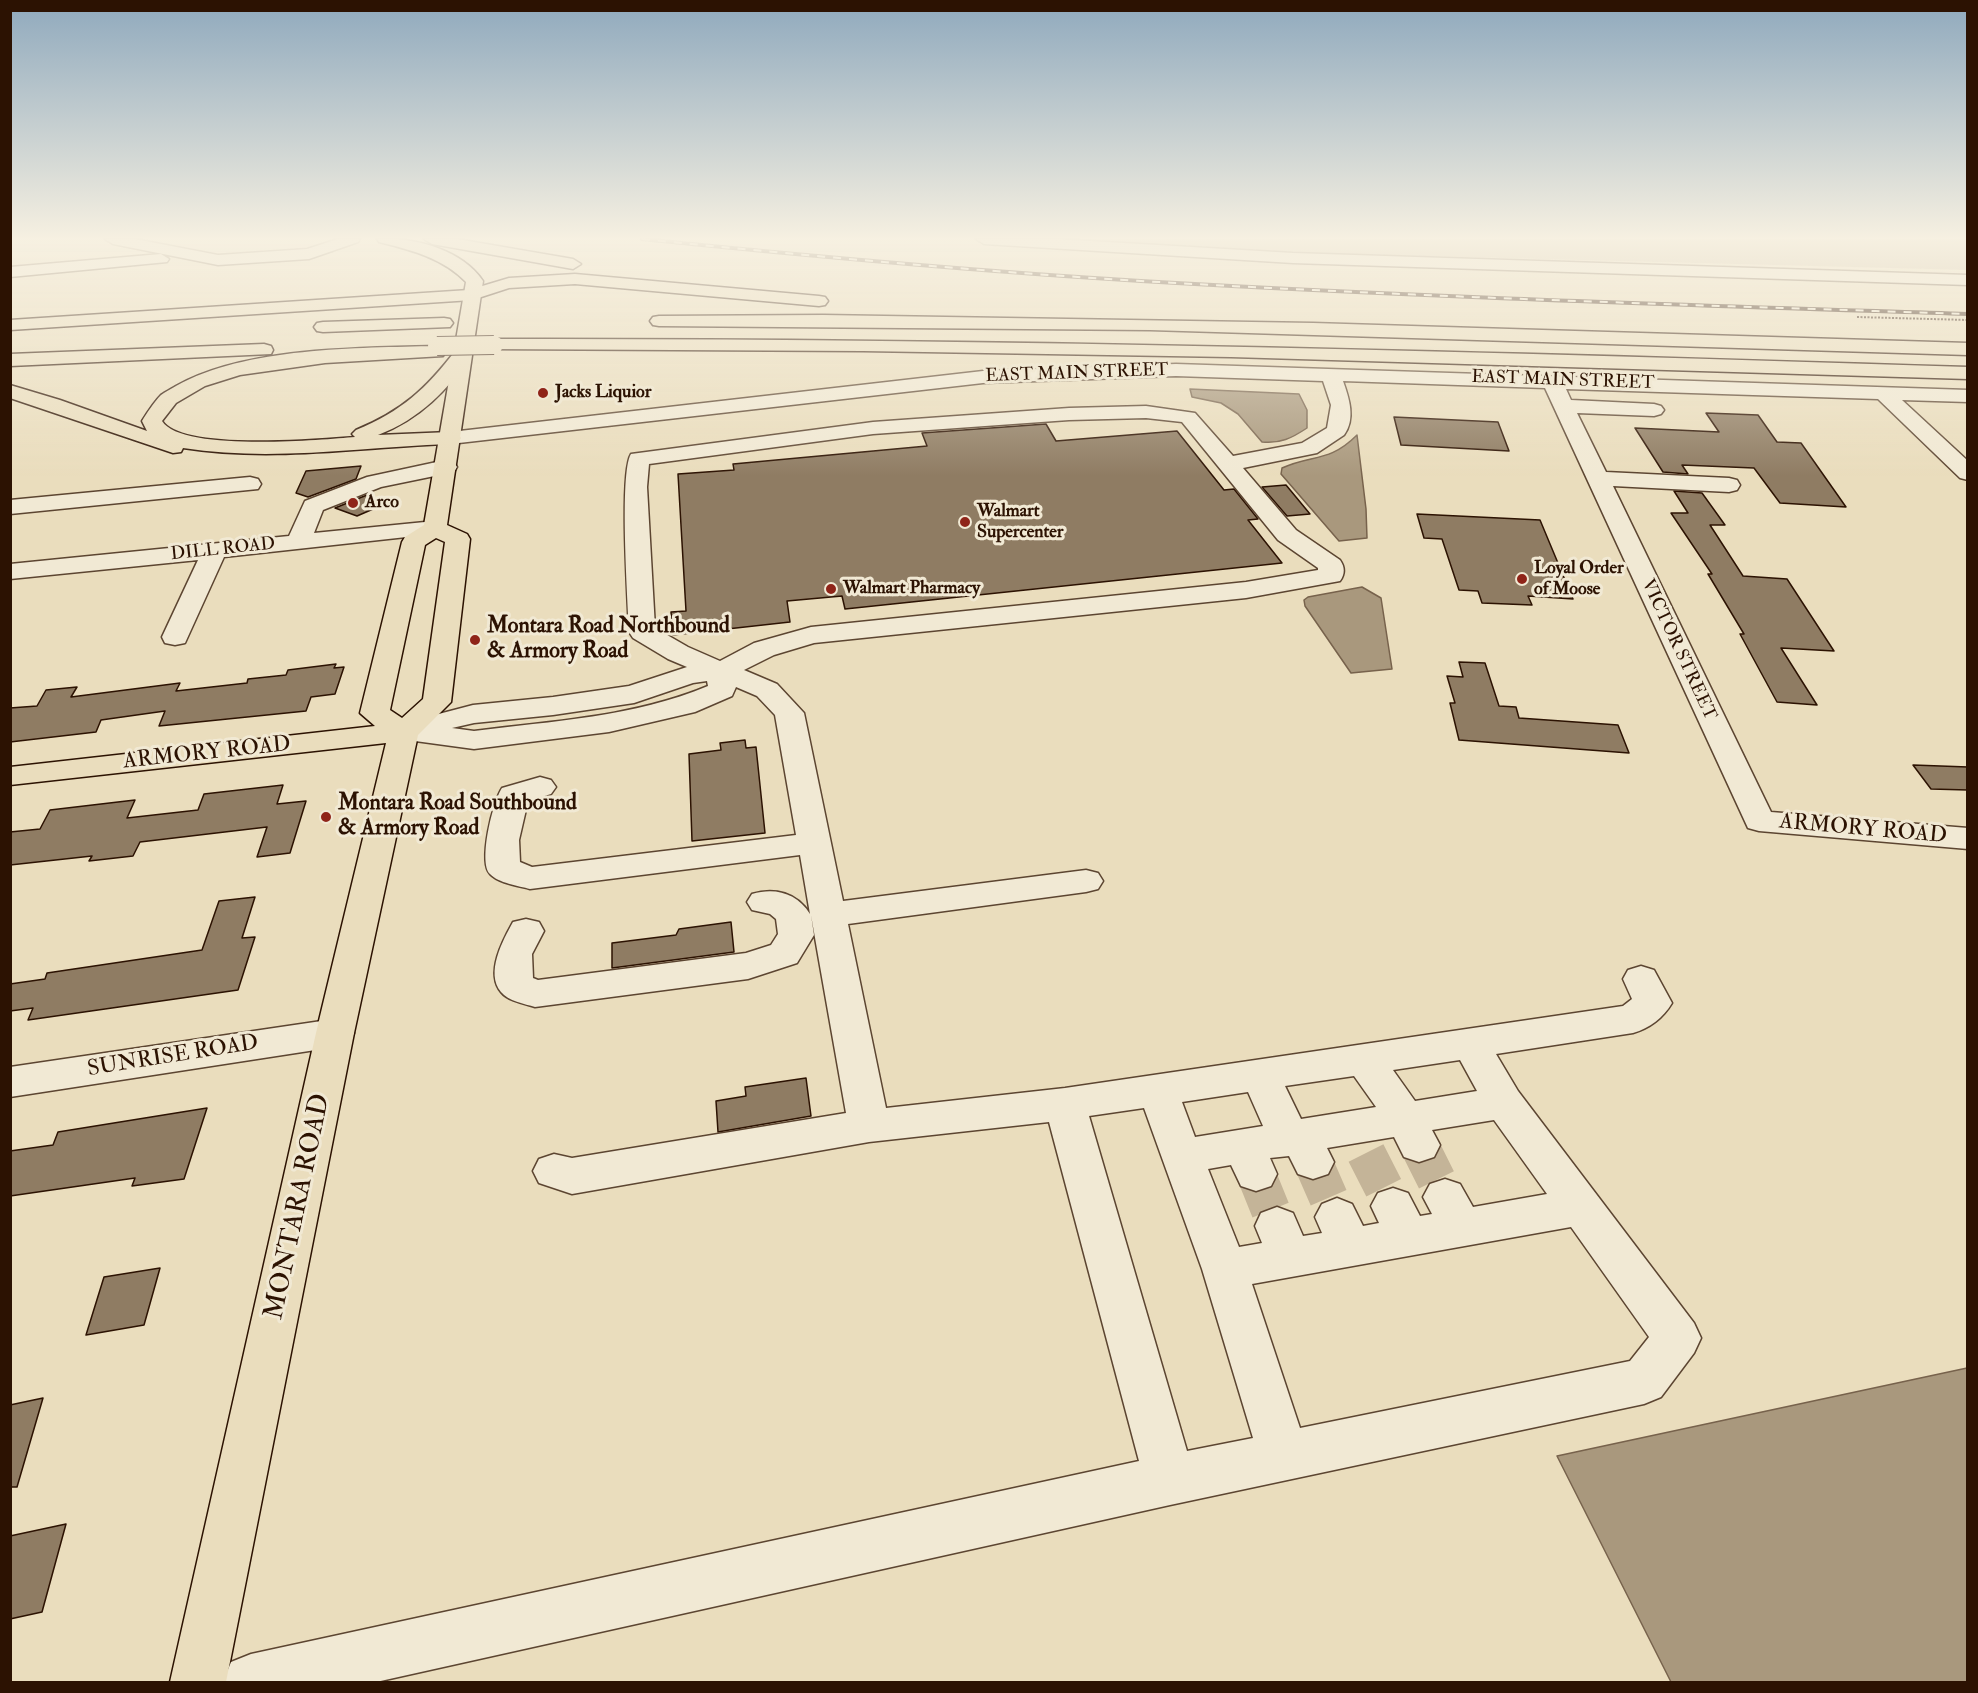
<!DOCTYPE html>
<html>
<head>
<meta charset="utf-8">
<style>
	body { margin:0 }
	#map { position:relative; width:1978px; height:1693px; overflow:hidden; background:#eaddbd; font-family:"IM FELL Double Pica",serif }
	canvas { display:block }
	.frame { position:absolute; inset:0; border:12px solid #2c1202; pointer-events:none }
</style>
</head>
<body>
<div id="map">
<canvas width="1978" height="1693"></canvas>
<div class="frame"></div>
</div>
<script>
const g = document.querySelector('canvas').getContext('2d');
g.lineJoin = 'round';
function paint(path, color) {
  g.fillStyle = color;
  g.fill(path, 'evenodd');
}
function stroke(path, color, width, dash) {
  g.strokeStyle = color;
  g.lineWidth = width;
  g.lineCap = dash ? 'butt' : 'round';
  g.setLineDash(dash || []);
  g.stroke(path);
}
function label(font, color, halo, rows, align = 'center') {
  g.font = font + ' "IM FELL Double Pica",serif';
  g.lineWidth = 6;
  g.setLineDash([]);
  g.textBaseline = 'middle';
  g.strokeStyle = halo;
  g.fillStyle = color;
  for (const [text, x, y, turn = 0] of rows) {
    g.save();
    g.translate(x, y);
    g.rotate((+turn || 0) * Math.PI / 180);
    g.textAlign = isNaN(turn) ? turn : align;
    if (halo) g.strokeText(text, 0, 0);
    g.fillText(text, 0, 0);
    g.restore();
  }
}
const green = new Path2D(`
	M1076,239h891l1,31 -660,-17z`);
const water = new Path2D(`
	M1190,389l109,5 8,16v18c-15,10 -27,16 -45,14l-24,-28 -17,-11 -29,-6z
	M1357,435l9,74 1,29 -28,3 -58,-67 1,-6c30,-14 47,-5 75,-33z
	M1362,587l19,11 11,71 -41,4 -46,-67 -1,-6 4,-3z
	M1967,1368v314h-296l-114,-226z`);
const building = new Path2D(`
	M1706,413l52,2 19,27 24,1 45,64 -66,-4 -26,-35 -72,-3 6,9 -25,-2 -28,-44 84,4z
	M1394,417l104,5 11,29 -108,-6z
	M1046,424l10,17 121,-10 47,59 10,-1 24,30 -10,1 34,43 -437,46 -3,-13 -55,5 3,21 -117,13 -2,-23 15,-1 -8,-137 56,-4 -1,-6 194,-18 -5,-13z
	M361,466l-5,13 -48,18 -12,-4 10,-22z
	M1286,485l24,29 -23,2 -25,-29z
	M1674,491l28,2 23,32h-15l33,51 44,3 47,72 -53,-3 36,57 -40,-3 -37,-68h4l-36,-60h4l-41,-61h17z
	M367,495l20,8 -30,13 -22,-8z
	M1417,514l123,6 33,79 -45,-3 4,9 -50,-2 -4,-12 -19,-1 -17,-51 -18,-1z
	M1459,662l26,1 14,43 17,1 3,11 99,7 11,28 -170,-13 -9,-37h5l-8,-27 16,1z
	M336,664l-2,4 10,-1 -9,27 -24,3 -5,14 -147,15 6,-15 -64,9 -5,12 -86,10v-34l27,-2 9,-16 31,-3 -6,10 109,-14 -4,8 71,-8 1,-4 38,-4 2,-5z
	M745,740l1,8 10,-1 9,86 -73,8 -3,-87 32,-4 -1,-7z
	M1913,765l55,2v23l-37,-1z
	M283,785l-6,19 29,-3 -16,52 -33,4 10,-30 -127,15 -7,14 -44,5 3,-5 -82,9v-33l30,-3 10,-19 85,-10 -8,18 71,-8 6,-16z
	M255,897l-13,41 13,-1 -17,53 -210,30 5,-12 -23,3v-27l35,-5 2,-6 155,-23 17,-49z
	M731,922l3,30 -122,16v-25l64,-8 3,-6z
	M806,1078l5,38 -93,16 -2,-31 30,-5 -1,-9z
	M207,1108l-23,71 -52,7 3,-8 -125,18v-45l43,-6 5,-13z
	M160,1268l-16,57 -58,10 18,-58z
	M43,1398l-26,89h-7v-82z
	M66,1524l-24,88 -32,7v-83z`);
const minorTunnel = new Path2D(`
	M1419,1145l26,52
	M1366,1153l27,53
	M1313,1162l24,55
	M1256,1174l21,52`);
const path = new Path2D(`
	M1857,317l111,3`);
const minor = new Path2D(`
	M105,239h30l83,16 89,-6 31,-10h22l-2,3 -49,17 -91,6 -105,-21z
	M976,239h80l237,14 675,22v10l-675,-22 -309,-19z
	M161,254l8,5 -2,3 -157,15v-10z
	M1176,364l792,26v12l-66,-2 66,61v19l-8,-2 -82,-79 -312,-10 5,11 83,4 7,2 3,4 -3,4 -7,2 -77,-3 29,59 123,6 8,2 3,5 -3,5 -8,2 -116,-6 158,326 197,16v21l-209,-18 -11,-3 -203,-440 -202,-7c6,17 13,38 1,54l-27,18 -74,15 53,62 44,30c5,7 5,14 0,21l-94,17 -432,45 -40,12 -30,15 33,14 27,29 39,188 243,-31 12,3 5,8 -5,8 -12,3 -238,32 38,184 179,-20 558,-82 9,-7 -9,-20 5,-9 13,-4 13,4 18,33c-9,15 -22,25 -39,30l-137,21 22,37 176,232 7,15 -7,15 -33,44 -17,7 -474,101 -794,177h-153l8,-20 20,-8 888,-193 -90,-339 -180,20 -297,52 -33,-11 -6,-12 6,-12 15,-5 18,4 274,-45 -35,-198 3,20 -17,28 -49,16 -213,28c-10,-3 -27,-6 -34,-15 -16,-19 2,-52 12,-70l13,-3 13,3 5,9 -12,23 1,24 5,2 208,-27 25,-8 7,-11 -2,-15 -6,-5 -18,-4 -5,-8 5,-8c23,-7 45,-1 58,20l-10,-59 -270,34c-11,-3 -32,-6 -40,-15 -12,-12 3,-73 12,-86l38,-11 11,3 5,7 -5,7 -23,7 -9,39 1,22 12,5 264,-32 -21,-120 -18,-19 -21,-9 -4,9 -37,16 -86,20 -135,17 -81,-11 -4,-6 4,-6 80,-21 80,-8 76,-11 58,-19 -19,-8 -35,-21 -4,-6c-1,-30 -10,-159 2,-178l242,-32 196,-14 77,-2 49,7 38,43 69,-13 25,-15 4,-23 -8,-24 -147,-5 -193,7 -533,61 -8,-1 -3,-5 3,-5 541,-62zM1146,418l36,4 96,118 40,28v2l-72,12 -435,45 -57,16 -34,18 -32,-14 -33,-19 -8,-141 2,-23 224,-30 196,-14zM707,681l1,5c-74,31 -156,35 -234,45l-22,-3 22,-5 79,-8 81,-12 59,-20zM1460,1060l17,31 -62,10 -22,-31zM1354,1076l22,31 -75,12 -16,-33zM1248,1092l15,34 -68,11 -13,-35zM1144,1108l58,161 51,169 -66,13 -98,-335zM1494,1120l53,74 -74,13 -13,-23 -15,-5 -15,5 -7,13 9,17 -12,2 -12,-23 -15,-5 -15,5 -7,13 8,17 -16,3 -11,-22 -15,-6 -15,6 -7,13 7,16 -19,3 -10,-23 -16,-6 -16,6 -6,13 7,17 -23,4 -31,-78 23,-4 10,21 15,5 15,-5 6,-12 -7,-16 19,-2 9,18 15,5 15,-5 6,-12 -7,-14 67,-11 10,20 15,5 15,-5 6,-12 -8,-15zM1571,1227l78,110 -19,24 -330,67 -48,-144z
	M446,460l8,2 3,5 -3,5 -73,15 -58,23 -9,23 121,-12 8,2 4,5 -4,5 -219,24 -39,86 -10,2 -10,-2 -3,-6 36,-77 -188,19v-15l279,-28 16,-35 62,-24z
	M250,477l8,2 3,5 -3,5 -248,25v-14z
	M335,1019l14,4 5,10 -5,10 -14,4 -325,50v-30z`);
const major = new Path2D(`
	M377,239c37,-2 84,10 106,42l-36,244 20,9 3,5 -19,163 -33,33 -64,298 -128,649h-56l146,-649 70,-290 -376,42v-18l365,-41 -15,-13 42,-171 3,-5 19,-12 42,-243c-23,-24 -55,-32 -87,-40zM436,538l9,4 -22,157 -21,19 -12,-8 35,-165z`);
const highway = new Path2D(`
	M424,239h33l116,20 8,5 -8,5 -141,-25z
	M575,274l244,22 6,1 3,4 -3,4 -6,1 -244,-22 -66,4 -37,12 -462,30v-10l459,-30 40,-12z
	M823,315l490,8 655,20v12l-818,-25 -491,-4 -6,-1 -3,-4 3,-4 6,-1z
	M444,318l6,1 3,4 -3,4 -127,5 -6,-1 -3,-4 3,-4 6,-1z
	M494,339c491,-1 982,12 1474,28v12l-737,-22 -368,-6 -376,-2 -2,-4 2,-4z
	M264,344l7,2 2,4 -2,4 -261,12v-12z
	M436,346l7,2 2,4 -2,4 -118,7 -85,12 -35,11 -29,17 -14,18c19,31 157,19 193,16l-3,-3 4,-4c46,-19 70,-41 100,-80h14l2,4c-24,36 -52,65 -94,81l72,-3 8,1 3,5 -3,5 -8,1c-89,3 -178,18 -267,4l-2,4 -8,1 -163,-55v-13l50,15 87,31 -5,-10c5,-8 12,-19 19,-26 4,-3 10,-6 15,-9 69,-39 182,-38 260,-40z`);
const rail = new Path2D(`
	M642,239c166,17 332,32 499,42 275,16 551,24 827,33`);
const highwayBridge = new Path2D(`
	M437,346l57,-1`);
const markers = [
	[543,393,6,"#8f2418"],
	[353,503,6,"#8f2418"],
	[965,522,6,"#8f2418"],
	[1522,579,6,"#8f2418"],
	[831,589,6,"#8f2418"],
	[475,640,6,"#8f2418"],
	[326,817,6,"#8f2418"]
];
const farStreetnames = [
	["EAST MAIN STREET",1077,374,-2],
	["EAST MAIN STREET",1563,381,2],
	["DILL ROAD",223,550,-6],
	["VICTOR STREET",1678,650,65]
];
const farPoinames = [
	["Jacks Liquior",555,393],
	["Arco",365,503],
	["Walmart",977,512],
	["Supercenter",977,533],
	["Loyal Order",1534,569],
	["of Moose",1534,590],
	["Walmart Pharmacy",843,589]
];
const poiNames = [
	["Montara Road Northbound",487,627],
	["& Armory Road",487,652],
	["Montara Road Southbound",338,804],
	["& Armory Road",338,829]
];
const streetNames = [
	["ARMORY ROAD",207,754,-6],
	["ARMORY ROAD",1863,830,5],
	["SUNRISE ROAD",173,1057,-9]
];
const nearStreetnames = [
	["MONTARA ROAD",299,1207,-78]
];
paint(green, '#caba9d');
paint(water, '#a9987d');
stroke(water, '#77624c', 1.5);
paint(building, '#8f7c63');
stroke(building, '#2c1202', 1.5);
stroke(minorTunnel, '#c4b498', 39, [39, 20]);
stroke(minor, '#5c4531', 3);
stroke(major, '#2c1202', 3);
stroke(highway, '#2c1202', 3);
stroke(path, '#2c1202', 2, [2, 1.5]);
paint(minor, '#f1e9d4');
paint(major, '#eaddbd');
paint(highway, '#eaddbd');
stroke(rail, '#2c1202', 4);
stroke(rail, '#f1e9d4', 2, [8]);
stroke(highwayBridge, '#2c1202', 20, []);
stroke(highwayBridge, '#eaddbd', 18);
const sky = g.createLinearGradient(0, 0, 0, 476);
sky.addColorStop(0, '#8fa9bd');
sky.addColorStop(0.5, '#f6f0e1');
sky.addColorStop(1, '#f6f0e100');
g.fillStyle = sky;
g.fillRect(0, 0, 1978, 476);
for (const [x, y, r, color] of markers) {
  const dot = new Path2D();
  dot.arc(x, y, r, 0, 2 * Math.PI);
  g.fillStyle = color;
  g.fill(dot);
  stroke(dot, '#f1e9d4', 2);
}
label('18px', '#2c1202', '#f1e9d4', farStreetnames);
label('bold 18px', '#2c1202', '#f1e9d4', farPoinames, 'left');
label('bold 22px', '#2c1202', '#f1e9d4', poiNames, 'left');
label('22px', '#2c1202', '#f1e9d4', streetNames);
label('27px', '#2c1202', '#f1e9d4', nearStreetnames);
</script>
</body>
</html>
